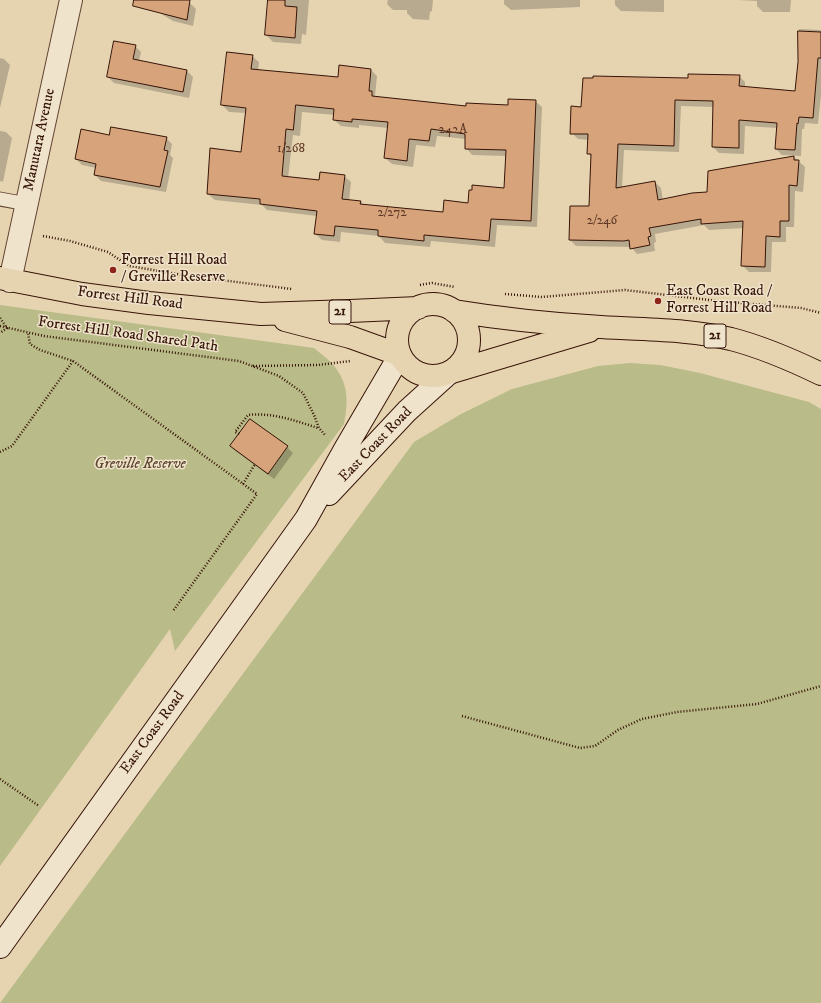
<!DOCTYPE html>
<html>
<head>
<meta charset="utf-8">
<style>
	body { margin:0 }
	canvas { display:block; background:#e6d4b1 }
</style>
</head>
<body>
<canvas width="821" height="1003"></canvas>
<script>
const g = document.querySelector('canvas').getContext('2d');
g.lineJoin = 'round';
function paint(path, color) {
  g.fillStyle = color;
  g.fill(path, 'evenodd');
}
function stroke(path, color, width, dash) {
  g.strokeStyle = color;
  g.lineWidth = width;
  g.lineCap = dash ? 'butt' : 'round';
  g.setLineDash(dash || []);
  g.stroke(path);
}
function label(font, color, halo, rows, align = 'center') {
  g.font = font + ' "IM FELL DW Pica",serif';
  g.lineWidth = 3;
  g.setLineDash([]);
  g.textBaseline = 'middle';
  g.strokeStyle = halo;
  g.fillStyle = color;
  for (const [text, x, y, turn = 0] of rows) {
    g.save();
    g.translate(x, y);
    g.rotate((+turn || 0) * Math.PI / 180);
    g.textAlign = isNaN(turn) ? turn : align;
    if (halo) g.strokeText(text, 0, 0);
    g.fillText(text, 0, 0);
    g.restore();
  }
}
const green = new Path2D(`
	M0,305l314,43c7,6 16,12 21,19 14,18 13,36 9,57l-169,227 -5,-22 -170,237z
	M630,363l30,2 40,8 109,29 12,7v594h-821l414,-561 47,-28 51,-25 86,-23z`);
const shadow = new Path2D(`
	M162,0h24l3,2 7,7 -3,17 -20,-5 -10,-6 -6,-6z
	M269,0h40l-3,35 -4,-1 -1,10 -28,-2 -7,-7z
	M388,0h45l-1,11 -2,1 -1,8 -16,-1 -6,-6v-3h-14l-6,-6z
	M504,0h76v7l-69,3 -7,-6z
	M615,0h49v12l-43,-1 -6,-6z
	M738,0h53l-1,12h-27l-6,-6v-5z
	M799,29l22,1v65l-3,29 -13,-1 -1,6h-2l-1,27 -19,-1 -6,-6 1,-21 -32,-2 -1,28 -25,-1 -6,-6 1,-40 -33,-1 -2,46 -55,-2 -2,38 33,-6 6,6 2,12 45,-7 86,-36 11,10 -2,25 -8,-1 -1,36h-8v15h-14l-1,30h-22l-7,-7 2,-37 -35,2 -5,-5 -49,9 1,8 -2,1 1,8 -18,3 -6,-7 -55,-1 -6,-6 20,-33 1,-51 -3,-3 1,-13 -11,-1 -6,-6 10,-25 107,-29 50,-3 6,6v5l51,5 3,-30z
	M135,46l6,6 -2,9 48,10 6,6 -4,21 -75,-15 -6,-6z
	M252,56l7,6 -1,9 80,7 33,-8 6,6 -2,20 2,1 90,10 42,-1 26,-5 7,6 -5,120 -40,-2 -2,22 -64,-6 -1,6 -45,-4 -6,-7 -38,-4 -1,10 -18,-2 -7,-6 2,-18 -50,-6 -5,-5 -47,-5 -7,-6 34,-41 4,-40 -17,-1 -7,-7zM302,112l33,3 -1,5 7,6 18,2v-3l29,3 -3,30 7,6 21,3 3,-22 19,2 2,-11 29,3v9l6,7 35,1 -2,33 -61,24 -80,-8 -4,-4h-11l2,-19 -7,-6 -24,5 -32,-3 5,-43 7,1z
	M0,58l4,1 6,6 -10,43z
	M0,131l6,1 6,6 -9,44 -3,-1z
	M110,136l56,2 6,6 -2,11 3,3 -7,34 -65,-11 -6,-6 1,-7 -14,-3 -6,-6zM81,159l20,5v2l-20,-5z
	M231,446l56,1 6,6 -19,26 -37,-27z`);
const building = new Path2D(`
	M134,0h56l-3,20 -54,-14z
	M268,0h17v6l12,1 -2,31 -30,-3z
	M798,31l23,1v26h-3l-5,60 -14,-1 -1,7 -1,-1 -2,27 -20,-1 2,-26 -38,-3v28l-27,-1 1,-46 -38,-1 -1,46 -56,-2 -2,44 39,-7 3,19 34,-7 15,-1 1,-21 86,-15v4h5l-2,26 -8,-1v36h-9v16l-14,-1 -1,31 -24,-1 2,-45 -42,3v-5l-52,9 2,8 -3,1 2,8 -20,4 -1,-9 -5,1 -55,-1 1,-34h19l2,-52h-4l1,-20h-18l1,-28 10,1 2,-29h10v-2l95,2v-4l52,1 -1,11 56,5 3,-29z
	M114,41l22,4 -3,14 54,11 -4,22 -76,-15z
	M227,52l26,3 -2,14 87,8 1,-12 32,4 -2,22h3v5l94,10v-3l42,2v-6l28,1 -5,121 -40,-2 -2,22 -65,-6v6l-46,-5v-6l-43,-4 -1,10 -20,-2 3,-23 -57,-7v-5l-53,-5 3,-46 31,4 5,-44 -25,-3zM296,105l38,4 -1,11 19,2v-3l36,3 -4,36 23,3 2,-22 20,2 2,-12 34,5v15l41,1 -2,38 -32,-3v5h-3l-1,13 -24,-3 -1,12 -83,-8 1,-3 -19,-2 3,-24 -25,-3 -1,8 -37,-4 4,-47 7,1z
	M111,127l56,10 -3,13 4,1 -8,36 -66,-12 2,-11 -21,-5 6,-30 28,6z
	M250,419l38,27 -20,28 -38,-28z`);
const path = new Path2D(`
	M43,236l27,5 38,11 21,14 60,10 103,13
	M420,285l12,-2 23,4
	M505,294l37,3 83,-7 93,11 83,7 20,5
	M0,318l7,10 -7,5
	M0,326l44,10 195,25 40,15 24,17 11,22 5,13 7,8
	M73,361l184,133 -84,117
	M253,366l65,-1 32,-4
	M239,434l-4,-2 13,-17c24,-3 48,6 70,13
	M0,452l12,-6 61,-85 -33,-11 -10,-6 -2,-11
	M243,484l12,-20
	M462,716l118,32 15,-2 23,-16 24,-11 35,-7 80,-8 64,-18
	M0,779l39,27`);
const service = new Path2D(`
	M0,199l27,5`);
const minor = new Path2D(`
	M10,281l61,-281`);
const secondary = new Path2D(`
	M329,494l78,-83 42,-38
	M0,947l306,-428 39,-70 55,-94`);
const primary = new Path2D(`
	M0,278l82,16 67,9 112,11 89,-3 68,-3
	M397 340a36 36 0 1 1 72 0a36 36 0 1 1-72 0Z
	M454,311c49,8 98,13 147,16 44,3 87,2 130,12 31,8 61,21 90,35
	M285,320l65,17 50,18
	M452,372l137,-41`);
const markers = [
	[113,270,4,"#8f2418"],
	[658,301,4,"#8f2418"]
];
const numberNames = [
	["242A",453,130],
	["1/268",291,149],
	["2/272",392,213],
	["2/246",602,221]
];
const shields = [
	[340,312,22],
	[715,336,22]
];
const shieldNames = [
	["21",340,312],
	["21",715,336]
];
const streetNames = [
	["Manutara Avenue",40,140,-78],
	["Forrest Hill Road",130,299,7],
	["Forrest Hill Road Shared Path",128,335,8],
	["East Coast Road",376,445,-46],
	["East Coast Road",153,733,-54]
];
const poiNames = [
	["Forrest Hill Road",121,261],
	["/ Greville Reserve",121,278],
	["East Coast Road /",666,292],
	["Forrest Hill Road",666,309]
];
const parkNames = [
	["Greville Reserve",140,465]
];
paint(green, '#b9bb88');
paint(shadow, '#0003');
paint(building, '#d6a37b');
stroke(building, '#361407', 1);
stroke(service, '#624432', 15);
stroke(minor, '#624432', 24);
stroke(secondary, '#361407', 24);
stroke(primary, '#361407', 24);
stroke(path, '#361407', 2.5, [1, 2]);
stroke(service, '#efe3cc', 13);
stroke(minor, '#efe3cc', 22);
stroke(secondary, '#efe3cc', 22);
stroke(primary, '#e6d4b1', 22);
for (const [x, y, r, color] of markers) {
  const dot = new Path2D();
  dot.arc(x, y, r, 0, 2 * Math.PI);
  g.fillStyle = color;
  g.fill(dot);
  stroke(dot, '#efe3cc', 1.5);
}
label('13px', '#5e3824', null, numberNames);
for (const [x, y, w] of shields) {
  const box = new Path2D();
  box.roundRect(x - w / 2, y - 12, w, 24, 3);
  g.fillStyle = '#efe3cc';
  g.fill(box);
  stroke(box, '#361407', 1);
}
label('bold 14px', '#361407', null, shieldNames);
label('15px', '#361407', '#efe3cc', streetNames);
label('15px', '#361407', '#efe3cc', poiNames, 'left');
label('italic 15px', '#5d462e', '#efe3cc', parkNames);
</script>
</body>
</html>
